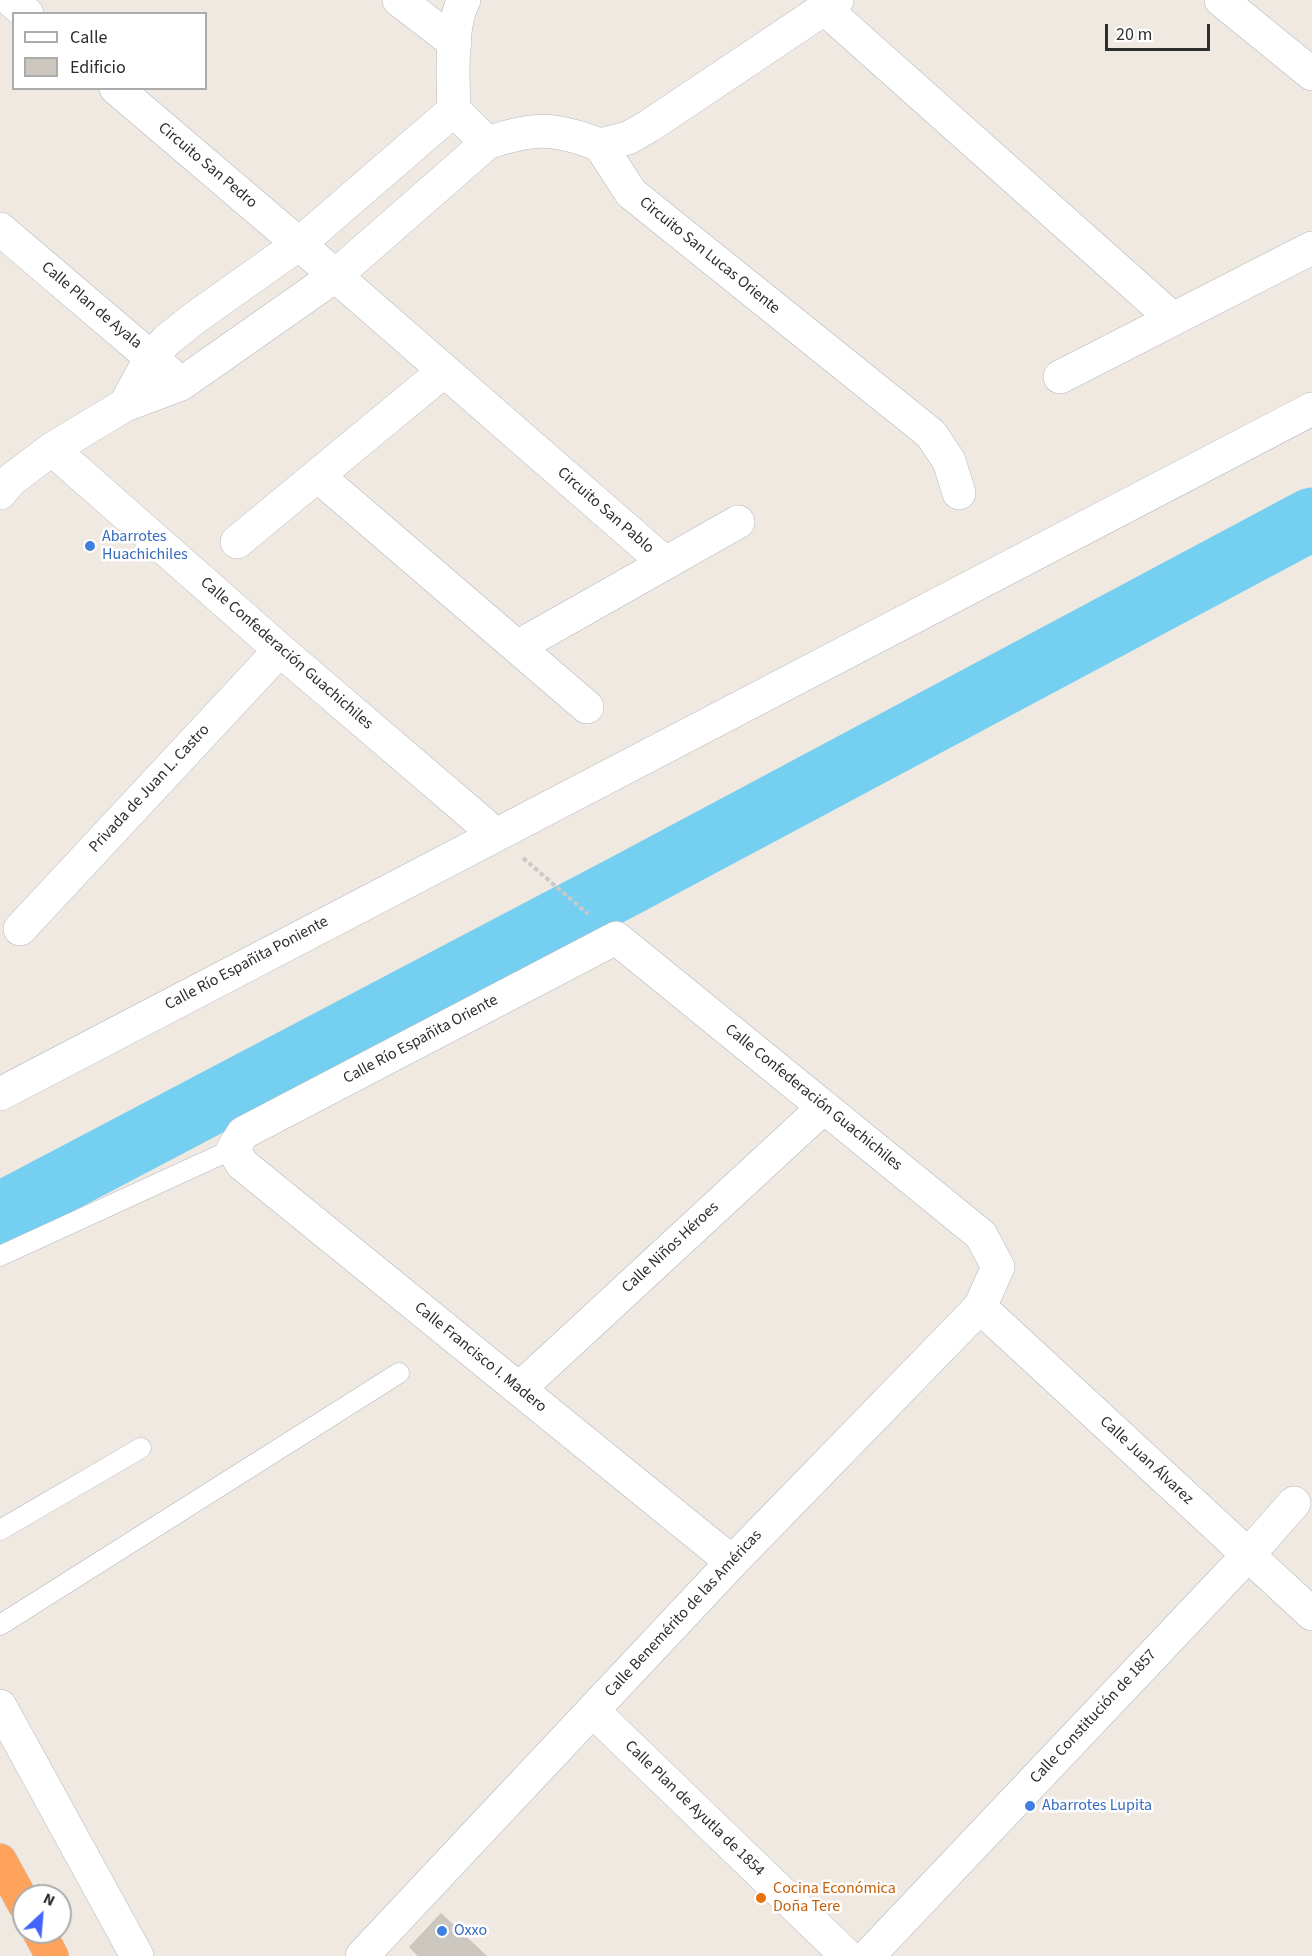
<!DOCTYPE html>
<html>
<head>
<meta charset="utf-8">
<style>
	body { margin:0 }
	#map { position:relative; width:1312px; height:1956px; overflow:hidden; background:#efe9e1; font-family:"Source Sans 3",sans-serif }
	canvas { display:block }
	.legend { position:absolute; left:12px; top:12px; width:195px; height:78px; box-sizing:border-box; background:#fff; border:2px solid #ababab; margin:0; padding:8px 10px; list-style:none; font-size:18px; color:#2e2e2e }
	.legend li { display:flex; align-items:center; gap:12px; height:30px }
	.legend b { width:30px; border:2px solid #ababab }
	.north { position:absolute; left:12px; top:1884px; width:60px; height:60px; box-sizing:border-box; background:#fff; border:2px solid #ababab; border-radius:50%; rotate:26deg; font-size:16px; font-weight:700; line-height:24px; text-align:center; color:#2e2e2e }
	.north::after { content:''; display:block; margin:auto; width:21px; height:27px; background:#4264fb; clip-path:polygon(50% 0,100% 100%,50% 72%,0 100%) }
	.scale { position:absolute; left:1105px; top:24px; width:105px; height:27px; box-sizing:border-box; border:3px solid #2e2e2e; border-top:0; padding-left:8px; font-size:18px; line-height:21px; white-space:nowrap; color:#2e2e2e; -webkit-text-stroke:4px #fff; paint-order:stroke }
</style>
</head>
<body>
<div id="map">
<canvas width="1312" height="1956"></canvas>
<ul class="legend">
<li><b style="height:8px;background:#fff"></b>Calle</li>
<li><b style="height:16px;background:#cbc7bf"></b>Edificio</li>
</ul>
<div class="north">N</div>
<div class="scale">20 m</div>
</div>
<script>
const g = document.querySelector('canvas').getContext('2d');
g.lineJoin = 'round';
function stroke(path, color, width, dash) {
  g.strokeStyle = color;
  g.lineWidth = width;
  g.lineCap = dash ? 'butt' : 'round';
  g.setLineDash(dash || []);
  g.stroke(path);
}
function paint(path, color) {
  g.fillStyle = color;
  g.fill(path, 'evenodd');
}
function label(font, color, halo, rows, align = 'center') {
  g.font = font + ' "Source Sans 3",sans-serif';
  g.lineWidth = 5;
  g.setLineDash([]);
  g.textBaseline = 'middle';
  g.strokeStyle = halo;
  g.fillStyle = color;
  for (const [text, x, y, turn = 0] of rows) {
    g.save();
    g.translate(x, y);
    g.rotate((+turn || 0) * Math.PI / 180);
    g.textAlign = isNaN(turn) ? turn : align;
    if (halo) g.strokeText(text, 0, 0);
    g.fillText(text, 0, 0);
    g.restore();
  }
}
const river = new Path2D(`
	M0,1214l630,-331 682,-364`);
const building = new Path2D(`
	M441,1914l45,42h-67l-9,-9z`);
const path = new Path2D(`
	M523,858l65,56`);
const lane = new Path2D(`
	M0,1256l233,-107
	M0,1530l141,-82
	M0,1625l399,-252`);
const street = new Path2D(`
	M11,0l16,14
	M399,0l56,43
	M464,0c-14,24 -11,81 -10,110l33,33
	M1221,0l91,74
	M824,8l349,311
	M116,88l183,156 366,319
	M600,145l31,48 300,241 18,27 10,32
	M600,145l28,-7 21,-12 188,-126
	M0,229l168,143
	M1060,377l252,-129
	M125,405l26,-48 16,-17 29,-23 103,-73 155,-134
	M52,449l228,201 215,184
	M318,476l269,231
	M0,493l11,-13 41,-31 73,-44 56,-21 154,-108 152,-133c47,-16 67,-16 113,2
	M237,542l207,-171
	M517,647l221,-125
	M20,929l260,-279
	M0,1094l1312,-685
	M980,1307l332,307
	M519,1389l305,-282
	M593,1711l254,245
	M362,1956l370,-394 248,-255 18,-40 -17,-32 -365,-297 -373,195 -10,16 9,15 490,398
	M868,1956l380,-401 46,-52`);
const secondary = new Path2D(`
	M0,1706l137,250`);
const highway = new Path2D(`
	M0,1860l24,44
	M39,1932l13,24`);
const markers = [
	[90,546,6,"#3f7fe0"],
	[1030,1806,6,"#3f7fe0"],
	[761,1898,6,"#e8710a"],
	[442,1931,6,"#3f7fe0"]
];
const streetNames = [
	["Circuito San Pedro",207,166,40],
	["Circuito San Lucas Oriente",709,256,39],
	["Calle Plan de Ayala",91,306,40],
	["Circuito San Pablo",605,511,41],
	["Calle Confederación Guachichiles",286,654,41],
	["Privada de Juan L. Castro",150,789,-47],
	["Calle Río Españita Poniente",247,964,-28],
	["Calle Río Españita Oriente",421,1040,-28],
	["Calle Confederación Guachichiles",813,1098,39],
	["Calle Niños Héroes",671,1248,-43],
	["Calle Francisco I. Madero",480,1358,39],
	["Calle Juan Álvarez",1146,1461,43],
	["Calle Benemérito de las Américas",684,1614,-47],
	["Calle Constitución de 1857",1094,1717,-47],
	["Calle Plan de Ayutla de 1854",694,1809,44]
];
const shopNames = [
	["Abarrotes",102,537],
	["Huachichiles",102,555],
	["Abarrotes Lupita",1042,1806],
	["Oxxo",454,1931]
];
const foodNames = [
	["Cocina Económica",773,1889],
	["Doña Tere",773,1907]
];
stroke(river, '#75cff0', 63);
paint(building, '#cbc7bf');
stroke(building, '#cbc5ba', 1.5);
stroke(lane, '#b4b7c1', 21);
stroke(street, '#b4b7c1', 34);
stroke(secondary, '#b4b7c1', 34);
stroke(highway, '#c9c9c9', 34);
stroke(path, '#c9c9c9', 4, [4.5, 3]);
stroke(lane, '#fff', 20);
stroke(street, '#fff', 33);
stroke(secondary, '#fff', 33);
stroke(highway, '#ffa35c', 33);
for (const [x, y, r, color] of markers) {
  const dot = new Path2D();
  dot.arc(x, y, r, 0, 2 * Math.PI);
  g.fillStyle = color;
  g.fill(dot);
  stroke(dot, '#fff', 2);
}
label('16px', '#2e2e2e', '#fff', streetNames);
label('16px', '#366cbe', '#fff', shopNames, 'left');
label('16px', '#c56008', '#fff', foodNames, 'left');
</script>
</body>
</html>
